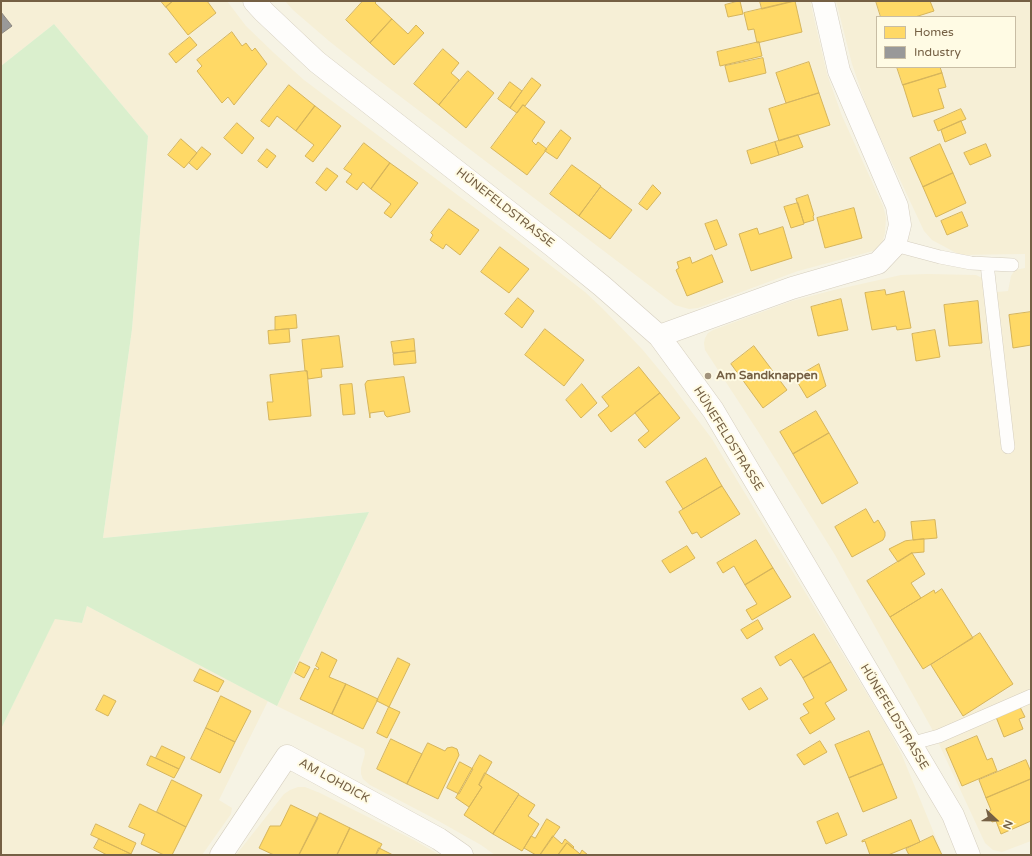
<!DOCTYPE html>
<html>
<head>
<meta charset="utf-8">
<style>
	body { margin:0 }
	#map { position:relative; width:1032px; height:856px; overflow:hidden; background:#f6f3e4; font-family:"Varela Round",sans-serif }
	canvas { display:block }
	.frame { position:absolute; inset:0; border:2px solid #756044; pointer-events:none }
	.legend { position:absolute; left:876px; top:16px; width:140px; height:52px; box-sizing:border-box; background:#fffbe4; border:1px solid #c8bda4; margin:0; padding:5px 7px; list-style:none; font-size:12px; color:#756044 }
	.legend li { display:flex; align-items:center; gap:8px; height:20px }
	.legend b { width:20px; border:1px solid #c8bda4 }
	.north { position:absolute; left:976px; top:800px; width:40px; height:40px; -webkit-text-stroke:3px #fffbe4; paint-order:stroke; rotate:112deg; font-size:11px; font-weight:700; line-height:16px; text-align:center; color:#756044 }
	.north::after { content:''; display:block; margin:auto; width:14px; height:18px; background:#756044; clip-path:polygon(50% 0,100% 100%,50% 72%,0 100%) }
</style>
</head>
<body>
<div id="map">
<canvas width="1032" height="856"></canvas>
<div class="frame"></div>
<ul class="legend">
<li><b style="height:11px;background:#ffd966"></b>Homes</li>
<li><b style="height:11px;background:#999"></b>Industry</li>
</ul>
<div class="north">N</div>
</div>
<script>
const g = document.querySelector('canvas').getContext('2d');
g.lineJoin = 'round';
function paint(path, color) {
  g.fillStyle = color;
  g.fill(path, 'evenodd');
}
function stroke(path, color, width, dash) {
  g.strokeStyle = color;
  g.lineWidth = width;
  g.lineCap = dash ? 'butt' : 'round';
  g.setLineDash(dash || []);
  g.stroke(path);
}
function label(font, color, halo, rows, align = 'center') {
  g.font = font + ' "Varela Round",sans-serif';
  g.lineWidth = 4;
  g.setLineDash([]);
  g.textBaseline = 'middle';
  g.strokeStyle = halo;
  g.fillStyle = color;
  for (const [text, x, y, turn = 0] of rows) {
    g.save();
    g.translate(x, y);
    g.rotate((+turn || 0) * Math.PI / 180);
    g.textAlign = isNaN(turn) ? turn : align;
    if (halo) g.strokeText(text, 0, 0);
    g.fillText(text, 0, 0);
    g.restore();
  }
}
const residential = new Path2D(`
	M1,1h226l19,25 28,27 30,27 207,155 74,57 17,16 40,41 25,30 45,60 174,286 15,28 42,102h-448l-14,-10 -46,-26 -65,-34 -7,-6 -2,-5v-6l4,-14 -1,-5 -87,-43 92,-194 -266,26 29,-209 16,-193 -94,-112 -53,42z
	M285,1h525l17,73 15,42 41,90 3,11 -1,16 -2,7 -5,8 -5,3 -75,20 -100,37 -9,1 -14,-4 -307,-233 -39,-31 -36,-31z
	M836,1h195v840l-29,11 -9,-2 -8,-7 -53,-114 -97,-174 -76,-122 -54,-83 -1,-7 1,-5 3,-5 5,-3 79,-29 38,-10 71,-16 26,-1 49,1 8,4 2,14 22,-2 3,-15 4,-6 10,-2v-14l-65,1 -28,-15 -8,-9 -54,-115 -18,-52zM877,17h138v50h-138z
	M87,606l181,95 -49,99 13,8 -1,6 -29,41h-201v-126l54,-111 27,5z
	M298,787h7l15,6 94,47 26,15h-204l48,-61 6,-4z`);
const green = new Path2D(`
	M54,24l94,112 -16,193 -29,209 266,-26 -92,194 -190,-100 -5,17 -27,-4 -54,110v-663z`);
const homes = new Path2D(`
	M161,1h12l-7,6z
	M173,1h34l9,12 -28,22 -22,-28z
	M363,1h14l-2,2 17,16 -22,24 -24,-23z
	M740,1l3,13 -15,3 -3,-12z
	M760,1h35l-33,8z
	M795,1l7,31 -45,11 -3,-14 -6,1 -4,-17z
	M876,1h54l4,10 -19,6h-34z
	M392,19l16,15 8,-9 8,8 -30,32 -24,-22z
	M232,32l10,14 4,-3 6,8 3,-3 12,16 -33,41 -6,-8 -6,6 -25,-32 5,-5 -5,-6z
	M190,37l7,8 -21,18 -7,-9z
	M759,42l3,14 -42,10 -3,-14z
	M443,49l16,14 -8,10 8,7 -20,25 -25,-21z
	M763,58l3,15 -37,9 -4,-16z
	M809,62l10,31 -33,10 -10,-30z
	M897,67h43l2,6 -39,12z
	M468,71l26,22 -28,35 -27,-23z
	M942,73l4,14 -8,2 6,19 -31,9 -10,-32z
	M532,78l9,7 -16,21 -2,-1 -6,8 -7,-5z
	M510,82l12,9 -12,17 -12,-9z
	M289,85l26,21 -19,25 -19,-15 -8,11 -8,-6z
	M819,93l11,32 -51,16 -10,-32z
	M523,105l22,17 -13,19 4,4 2,-3 9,7 -20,26 -36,-27z
	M315,106l26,20 -28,36 -8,-6 9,-11 -18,-14z
	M961,109l5,10 -28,12 -4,-10z
	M961,121l5,12 -21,9 -4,-12z
	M237,123l17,15 -12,16 -18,-16z
	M561,130l10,8 -14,21 -12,-8z
	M798,135l5,12 -24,8 -4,-13z
	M181,139l16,14 -13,15 -16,-13z
	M775,142l4,13 -28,9 -4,-13z
	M364,143l26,20 -19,26 -8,-7 -6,8 -11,-8 6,-8 -8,-5z
	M940,144l13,29 -30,14 -13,-29z
	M986,144l5,12 -21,9 -6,-12z
	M202,147l9,7 -14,16 -8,-7z
	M267,149l9,7 -9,12 -9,-7z
	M390,163l28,20 -27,35 -7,-5 7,-9 -20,-15z
	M572,165l29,21 -22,30 -29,-22z
	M327,168l11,8 -12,15 -10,-8z
	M953,173l13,30 -30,14 -13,-30z
	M653,185l8,8 -14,17 -8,-6z
	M601,187l31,23 -22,29 -31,-23z
	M808,195l6,20 -1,1 1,4 -10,3 -8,-24z
	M798,203l6,21 -13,4 -7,-21z
	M854,208l8,30 -37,10 -8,-30z
	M449,209l30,21 -19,25 -14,-11 -3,5 -13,-9 3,-5 -2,-2z
	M962,212l6,14 -21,9 -6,-14z
	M717,220l10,25 -12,5 -10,-26z
	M783,227l9,31 -41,13 -12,-37 18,-6 2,6z
	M500,247l29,22 -20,24 -28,-21z
	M712,255l11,27 -36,14 -11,-26 3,-2 -2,-6 13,-5 2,6z
	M885,290l1,5 18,-4 7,37 -14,2 -1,-4 -24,4 -7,-37z
	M518,298l16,13 -12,17 -17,-14z
	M841,299l7,31 -30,6 -7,-29z
	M978,301l4,42 -33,3 -5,-41z
	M1031,312v33l-18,3 -4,-33z
	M296,315l1,13 -22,2v-13z
	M289,329l1,13 -21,2 -1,-13z
	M545,329l39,31 -20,26 -39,-31z
	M935,330l5,27 -24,4 -4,-27z
	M339,336l4,31 -22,2 1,8 -14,2 -1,-8h-2l-3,-31z
	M414,339l1,12 -22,2 -2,-11z
	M754,346l33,44 -24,18 -32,-44z
	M415,351l1,12 -22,2 -1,-11z
	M819,364l7,22 -19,12 -12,-20z
	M639,367l21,26 -49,39 -13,-17 11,-9 -7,-9z
	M307,371l4,45 -42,4 -2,-18h6l-3,-27z
	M404,377l6,35 -23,5 -2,-2 -1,-4 -14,2v5l-5,-34 2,-3z
	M352,384l3,30 -12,1 -3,-30z
	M582,384l15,19 -16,15 -15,-18z
	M660,393l20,25 -35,30 -7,-8 11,-9 -14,-18z
	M816,411l13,22 -36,21 -13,-22z
	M829,433l29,50 -36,21 -29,-50z
	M706,458l16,28 -39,23 -17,-27z
	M722,486l18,28 -39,24 -4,-6 -5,2 -13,-22z
	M866,509l8,14 4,-3 7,12v4l-2,4 -31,17 -17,-30z
	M935,520l2,18 -24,2 -2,-18z
	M924,539v13l-12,1 -14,9 -9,-13 16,-8z
	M756,540l17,28 -28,17 -11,-19 -11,7 -6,-10z
	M687,546l8,12 -25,15 -8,-12z
	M912,553l13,21 -14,9 10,15 -31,19 -23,-36z
	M773,568l18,29 -39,23 -6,-10 11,-6 -12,-19z
	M942,589l31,49 -50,31 -33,-52 44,-27 1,3z
	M758,620l5,9 -16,10 -6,-9z
	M980,633l33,51 -50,32 -32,-51z
	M814,634l17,28 -28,16 -12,-19 -11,7 -5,-9z
	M322,652l15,8 -8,17 17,7 -14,30 -32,-15 15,-31 3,2 1,-2 -3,-2z
	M398,658l12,6 -21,43 -12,-6z
	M300,662l10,5 -6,11 -9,-5z
	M831,662l16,28 -22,13 10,16 -25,15 -10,-16 9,-5 -6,-9 11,-6 -11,-20z
	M200,669l24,12 -6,11 -24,-11z
	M346,684l32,15 -15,30 -31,-15z
	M761,688l7,11 -19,11 -7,-11z
	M104,695l12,6 -8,15 -12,-6z
	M221,696l30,15 -16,31 -29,-14z
	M389,707l11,5 -13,26 -10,-5z
	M1020,707l5,10 -6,2 4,10 -19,8 -8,-20z
	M206,728l29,14 -15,31 -29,-14z
	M869,731l14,33 -34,14 -14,-33z
	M977,736l10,24 5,-2 5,13 -35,15 -16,-37z
	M391,739l31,15 -15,30 -30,-15z
	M820,741l7,11 -23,13 -7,-10z
	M428,743l17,8 2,-3 5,-1 5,2 2,6 -21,44 -31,-15z
	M162,746l23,11 -6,12 -23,-11z
	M480,755l12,7 -13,23 3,2 -13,20 -13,-9z
	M151,756l28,13 -5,9 -27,-13z
	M1026,760l5,12v7l-45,19 -7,-18z
	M460,762l13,7 -14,25 -12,-6z
	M883,764l14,34 -34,14 -14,-34z
	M485,773l34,21 -26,40 -29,-19 18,-28 -3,-2z
	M1031,779v42l-30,13 -5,-13 -4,1 -4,-10 3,-2 -5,-12z
	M172,780l30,15 -16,32 -29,-15z
	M519,795l16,10 -7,11 11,8 -17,27 -29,-17z
	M140,804l46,23 -14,28h-8l-23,-11 4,-10 -16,-7z
	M291,805l27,13 -19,37h-25l-15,-7 11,-22h10z
	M320,813l30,15 -13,27h-38z
	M838,813l9,22 -21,9 -9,-22z
	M547,819l13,8 -20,28h-4l-12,-7 7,-12 4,2z
	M911,820l9,22 -32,13h-18l-5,-14 -3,1v-1z
	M96,824l40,19 -5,11 -40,-19z
	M350,828l32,16 -6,11h-39z
	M553,836l9,8 3,-5 9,8 -1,1 -6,-5 -9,12h-18z
	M933,836l9,19h-33l-3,-6z
	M99,839l32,15 -24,1 -13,-7z
	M567,843l13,11 2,-4 6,5h-30z
	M379,848l14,7h-17z`);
const industry = new Path2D(`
	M1,12l11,14 -11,8z`);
const lane = new Path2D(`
	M895,245l45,12 31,6 41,2
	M987,264l21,183
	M910,744l29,-8 92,-40`);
const street = new Path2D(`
	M254,1l10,11 53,50 237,185 48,39 57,50 54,74 240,405 16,40
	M659,336l133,-48 86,-25 17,-18 5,-20 -3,-19 -58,-135 -16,-70
	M221,855l66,-99 152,83 23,16`);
const markers = [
	[708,376,4,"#a2937c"]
];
const streetNames = [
	["HÜNEFELDSTRASSE",505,208,38],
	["HÜNEFELDSTRASSE",728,439,58],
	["HÜNEFELDSTRASSE",894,717,59],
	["AM LOHDICK",334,781,29]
];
const poiNames = [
	["Am Sandknappen",716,376]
];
paint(residential, '#f6efd6');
paint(green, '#daefcd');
paint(homes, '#ffd966');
stroke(homes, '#d6b55c', 1);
paint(industry, '#999');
stroke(industry, '#8e8880', 1);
stroke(lane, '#d5cebf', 14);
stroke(street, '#d5cebf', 23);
stroke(lane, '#fefdfb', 13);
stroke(street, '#fefdfb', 22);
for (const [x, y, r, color] of markers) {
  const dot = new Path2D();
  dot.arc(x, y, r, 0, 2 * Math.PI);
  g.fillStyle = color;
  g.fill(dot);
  stroke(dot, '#fffbe4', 1.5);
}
label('12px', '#756044', '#fffbe4', streetNames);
label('bold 12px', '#756044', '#fffbe4', poiNames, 'left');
</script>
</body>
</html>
